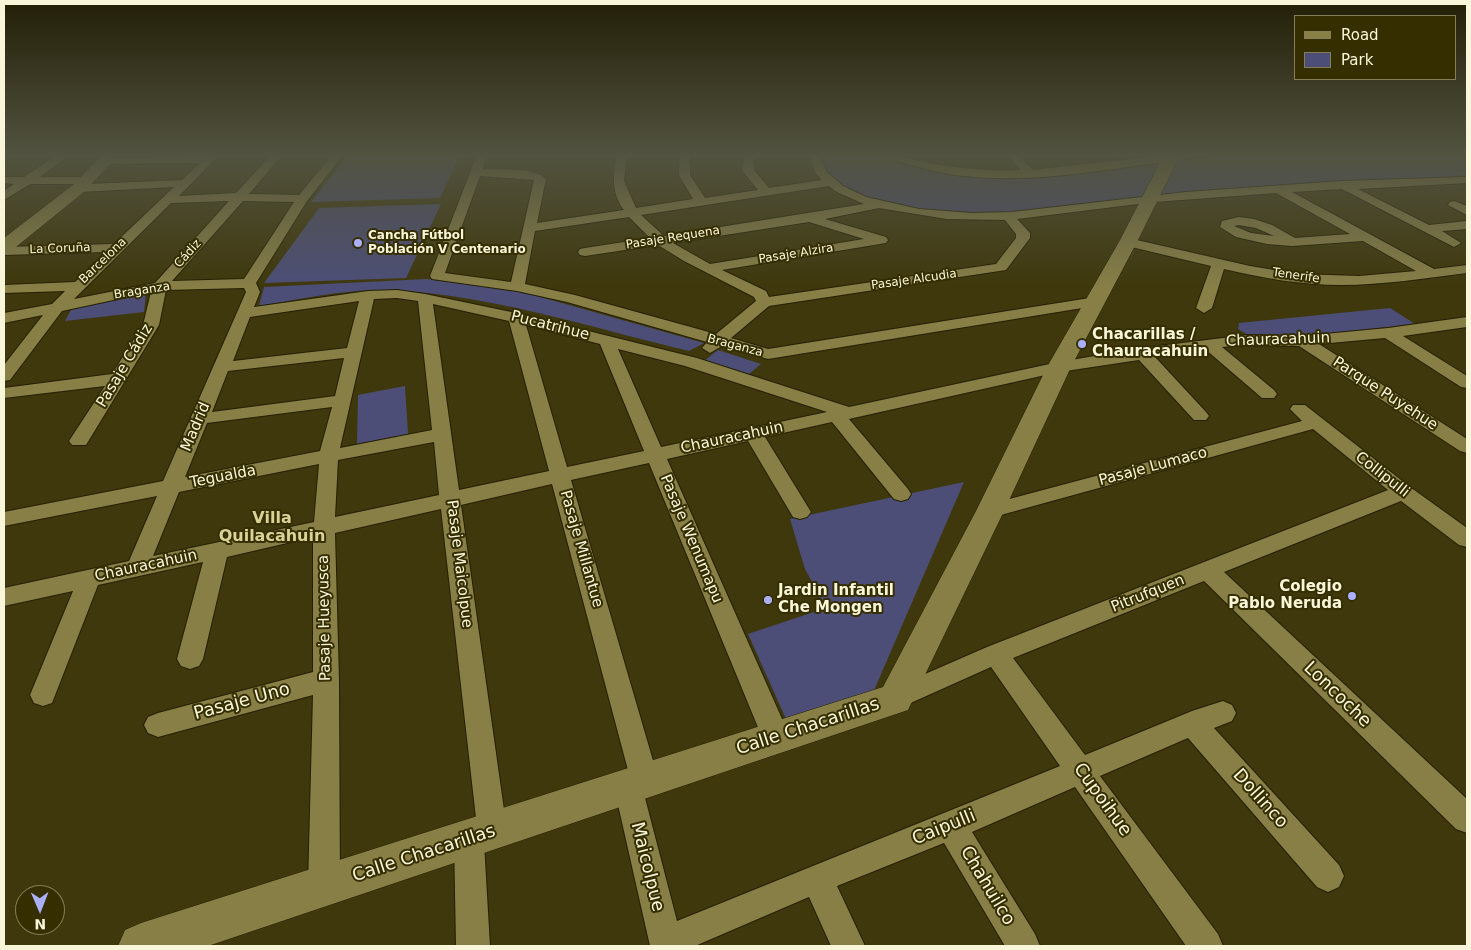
<!DOCTYPE html>
<html>
<head>
<meta charset="utf-8">
<style>
	body { margin:0 }
	#map { position:relative; width:1471px; height:950px; overflow:hidden; background:#3f380c; font-family:"DejaVu Sans",sans-serif }
	canvas { display:block }
	.frame { position:absolute; inset:0; border:5px solid #faf6d9; pointer-events:none }
	.legend { position:absolute; left:1294px; top:15px; width:162px; height:65px; box-sizing:border-box; background:#352e01; border:1px solid #847e57; margin:0; padding:6px 9px; list-style:none; font-size:15px; color:#faf6d9 }
	.legend li { display:flex; align-items:center; gap:10px; height:25px }
	.legend b { width:25px; border:1px solid #847e57 }
	.north { position:absolute; left:15px; top:885px; width:50px; height:50px; box-sizing:border-box; background:#352e01; border:1px solid #847e57; border-radius:50%; rotate:179deg; font-size:14px; font-weight:700; line-height:20px; text-align:center; color:#faf6d9 }
	.north::after { content:''; display:block; margin:auto; width:18px; height:22px; background:#aab0fb; clip-path:polygon(50% 0,100% 100%,50% 72%,0 100%) }
</style>
</head>
<body>
<div id="map">
<canvas width="1471" height="950"></canvas>
<div class="frame"></div>
<ul class="legend">
<li><b style="height:6px;background:#887f47"></b>Road</li>
<li><b style="height:14px;background:#4c4e78"></b>Park</li>
</ul>
<div class="north">N</div>
</div>
<script>
const g = document.querySelector('canvas').getContext('2d');
g.lineJoin = 'round';
function paint(path, color) {
  g.fillStyle = color;
  g.fill(path, 'evenodd');
}
function stroke(path, color, width, dash) {
  g.strokeStyle = color;
  g.lineWidth = width;
  g.lineCap = dash ? 'butt' : 'round';
  g.setLineDash(dash || []);
  g.stroke(path);
}
function label(font, color, halo, rows, align = 'center') {
  g.font = font + ' "DejaVu Sans",sans-serif';
  g.lineWidth = 4;
  g.setLineDash([]);
  g.textBaseline = 'middle';
  g.strokeStyle = halo;
  g.fillStyle = color;
  for (const [text, x, y, turn = 0] of rows) {
    g.save();
    g.translate(x, y);
    g.rotate((+turn || 0) * Math.PI / 180);
    g.textAlign = isNaN(turn) ? turn : align;
    if (halo) g.strokeText(text, 0, 0);
    g.fillText(text, 0, 0);
    g.restore();
  }
}
const green = new Path2D(`
	M348,155h112l-20,43 -129,4z
	M856,155h32l41,15 40,5 68,2 196,-22h234v20l-457,38c-58,0 -153,5 -189,-50l1,-6h32z
	M441,204l-35,74 -142,5 55,-75z
	M426,279l93,12 185,52 -15,8c-97,-23 -210,-60 -310,-61 -40,0 -81,10 -120,16l5,-19z
	M146,293l-2,19 -79,9 7,-13z
	M1390,308l25,16 -112,12h-53l-12,-7 1,-6z
	M718,350l43,14 -12,10 -45,-13z
	M405,386l3,48 -51,10 1,-49z
	M964,482l-92,213 -85,26 -39,-87 78,-26 -21,-39 -15,-50z`);
const street = new Path2D(`
	M57,155h12l-29,22h46l6,4 -4,3 94,-4 18,-17 -101,1v-4l4,-1 116,-4 -40,41 57,-3 35,-38h11l-33,39 50,1 33,-40h11l-36,46 -51,82 4,9 -6,15 114,-16 29,-1 28,4 91,19 181,45 152,49 210,-45 83,-14 105,-13 56,1 85,-8 79,-11v10l-64,9 64,40v12l-6,-1 -76,-49 -66,6 148,95v14l-7,-2 -161,-105 -52,-1 -25,2 52,43 3,4 -3,4h-12l-57,-49 -50,8 51,55 3,4 -3,4h-12l-55,-60 -80,12 -210,47 59,70 3,5 -3,5 -7,2 -7,-2 -62,-77 -67,15 46,75 -4,5 -7,2 -7,-2 -45,-76 -81,18 123,278 -4,9 -10,3 -10,-3 -4,-9 -113,-274 -78,17 88,301 -4,10 -11,3 33,127 383,-155 -69,-99 -96,43 -9,-3 -4,-8 4,-8 101,-44 401,-157 -75,-61 -323,89 -7,-2 -4,-5 4,-5 319,-85 -12,-12 3,-4h12l105,82 57,41v19l-8,-2 -58,-44 -177,71 243,227v34l-11,-4 -252,-248 -191,77 72,97 107,-44 31,-10 9,4 4,8 -4,8 -18,7 125,137 5,11 -5,11 -11,5 -11,-5 -129,-149 -88,38 118,158 5,12h-37l-111,-159 -103,45 63,102 5,12h-35l-61,-103 -107,43 28,60h-34l-22,-49 -114,49h-45l-36,-159 4,-10 11,-3 -77,-290 -91,21 46,326 -4,10 -11,5 -8,-3 6,103h-34l-2,-107 4,-11 11,-4 8,3 -36,-318 -106,24 4,147 1,206 -5,11 -11,5 -11,-5 -5,-11 5,-191 -155,42 -10,-4 -4,-8 4,-8 10,-4 155,-41v-135l-86,20 -24,102 -4,7 -9,3 -9,-3 -4,-7 26,-97 -105,23 -46,118 -9,3 -9,-3 -4,-8 43,-104 -69,15v-18l125,-27 28,-65 -153,30v-14l159,-31 83,-189 -2,-4 -78,2 -7,35 -73,120h-14l-3,-4 36,-55 -101,12v-10l108,-14 31,-49 8,-33 -89,19 -52,69 -6,1v-16l39,-50 -39,8v-10l48,-9 13,-13 -61,2v-8l71,-3 31,-30 -102,3v-8l110,-3 60,-57 -95,5 -6,-4 6,-4h-49l-26,16v-9l10,-7 -10,-1v-6h20zM229,201l-74,82 -81,16 97,-96zM243,201l51,1 -50,77 -72,2zM397,298l21,3 14,129 -92,18 34,-149zM359,301l-12,47 -114,13 17,-44zM433,304l76,17 40,150 -90,19zM526,325l74,19 44,107 -77,16zM618,349l67,17 142,46 -166,35zM344,358l-9,38 -123,16 16,-41zM332,407l-12,44 -135,26 22,-54zM434,442l5,53 -104,22 3,-57zM319,464l-5,58 -161,34 26,-64z
	M477,155h10l-5,14c17,1 54,-2 64,10l-9,44 87,-13c-13,-17 -11,-36 -7,-55h10l-3,26 12,27 57,-9 -14,-24 1,-20h10v20l15,23 53,-8 -16,-20 3,-15h10l-1,15 15,18 53,-8 -6,-6 -7,-19h10l8,17 16,14 23,11 53,12 53,4 40,-1 174,-20 156,-11 125,-4v6l-109,6 71,36 38,-4v8l-25,2 19,12 -7,4 -112,-58 -50,3 142,77 33,-4v8c-41,5 -84,12 -126,12 -39,0 -79,-7 -117,-16l-12,39 -8,5 -8,-5 15,-42 -88,-21 -2,-3 2,-3 5,-1 122,28 49,8 60,2 57,-5 -53,-30 -71,5 -25,-2 -31,-7 -16,-10 2,-6 17,-4 15,2 18,6 23,13 55,-4 -74,-41 -122,9 -137,17 13,14v5l-24,32 -237,36 -38,32 37,11 328,-52 5,2 3,3 -3,3 -333,54 -46,-13 -12,7 -8,-5 5,-6 -140,-40 -50,-11 -85,-12 -2,-3zM480,176l54,4 -23,102 -66,-9zM829,186l6,5 29,13 -200,32 -23,-21zM879,208l68,11 58,1 11,14v4l-20,26 -227,33 -3,-6 -44,-21 164,-27 2,-3 -2,-3 -61,-18zM629,217l21,21 -65,10 -5,1 -2,3 2,3 5,1 73,-11 26,16 70,36 2,4 -40,33 -141,-39 -50,-11 10,-53zM809,222l55,17 -154,25 -37,-21zM1239,225l17,3 18,8 -23,-3 -17,-7z
	M884,155c16,0 29,5 45,8 30,6 61,8 92,7l-14,-15h11l15,15 132,-15h30l-5,3c-75,10 -152,26 -227,18 -27,-3 -52,-11 -78,-19z
	M1454,201l13,5v9l-19,-10 2,-3z`);
const secondary = new Path2D(`
	M102,155h16l-33,36 -74,60 -7,2v-15l69,-53z
	M1164,155h16l-43,87 -66,125 -67,144 -96,199 -700,236h-90l7,-16 16,-7 742,-236 93,-176 71,-144 72,-125z`);
const markers = [
	[358,243,5,"#aab0fb"],
	[1082,344,5,"#aab0fb"],
	[1352,596,5,"#aab0fb"],
	[768,600,5,"#aab0fb"]
];
const farPoinames = [
	["Cancha Fútbol",368,236],
	["Población V Centenario",368,250]
];
const farStreetnames = [
	["Pasaje Requena",673,238,-9],
	["La Coruña",60,249,-2],
	["Cádiz",188,254,-48],
	["Pasaje Alzira",796,254,-9],
	["Barcelona",103,261,-44],
	["Tenerife",1296,276,8],
	["Pasaje Alcudia",914,280,-8],
	["Braganza",142,291,-9],
	["Braganza",735,346,15]
];
const streetNames = [
	["Pucatrihue",550,326,14],
	["Chauracahuin",1278,340,-2],
	["Pasaje Cádiz",125,366,-59],
	["Parque Puyehue",1385,394,33],
	["Madrid",196,427,-67],
	["Chauracahuin",732,438,-12],
	["Pasaje Lumaco",1153,467,-15],
	["Collipulli",1382,475,38],
	["Tegualda",223,477,-11],
	["Pasaje Wenumapu",691,539,67],
	["Pasaje Millantue",581,549,74],
	["Pasaje Maicolpue",459,564,83],
	["Chauracahuin",146,566,-12],
	["Pitrufquen",1148,594,-22],
	["Pasaje Hueyusca",325,618,-91]
];
const poiNames = [
	["Chacarillas /",1092,335],
	["Chauracahuin",1092,352],
	["Colegio",1342,587,"right"],
	["Pablo Neruda",1342,604,"right"],
	["Jardin Infantil",778,591],
	["Che Mongen",778,608]
];
const neighbourhoodNames = [
	["Villa",272,519],
	["Quilacahuin",272,537]
];
const nearStreetnames = [
	["Loncoche",1337,695,44],
	["Pasaje Uno",242,702,-15],
	["Calle Chacarillas",808,727,-18],
	["Dollinco",1260,799,48],
	["Cupoihue",1102,800,54],
	["Caipulli",944,828,-22],
	["Calle Chacarillas",424,854,-18],
	["Maicolpue",647,867,76],
	["Chahuilco",987,886,59]
];
paint(green, '#4c4e78');
stroke(street, '#241f02', 2);
stroke(secondary, '#241f02', 1);
paint(street, '#887f47');
paint(secondary, '#887f47');
const sky = g.createLinearGradient(0, 0, 0, 288);
sky.addColorStop(0, '#231f07');
sky.addColorStop(0.54, '#525340');
sky.addColorStop(1, '#52534000');
g.fillStyle = sky;
g.fillRect(0, 0, 1471, 288);
for (const [x, y, r, color] of markers) {
  const dot = new Path2D();
  dot.arc(x, y, r, 0, 2 * Math.PI);
  g.fillStyle = color;
  g.fill(dot);
  stroke(dot, '#352e01', 2);
}
label('bold 12px', '#faf6d9', '#352e01', farPoinames, 'left');
label('12px', '#faf6d9', '#352e01', farStreetnames);
label('15px', '#faf6d9', '#352e01', streetNames);
label('bold 15px', '#faf6d9', '#352e01', poiNames, 'left');
label('bold 16px', '#dbd297', '#352e01', neighbourhoodNames);
label('18px', '#faf6d9', '#352e01', nearStreetnames);
</script>
</body>
</html>
